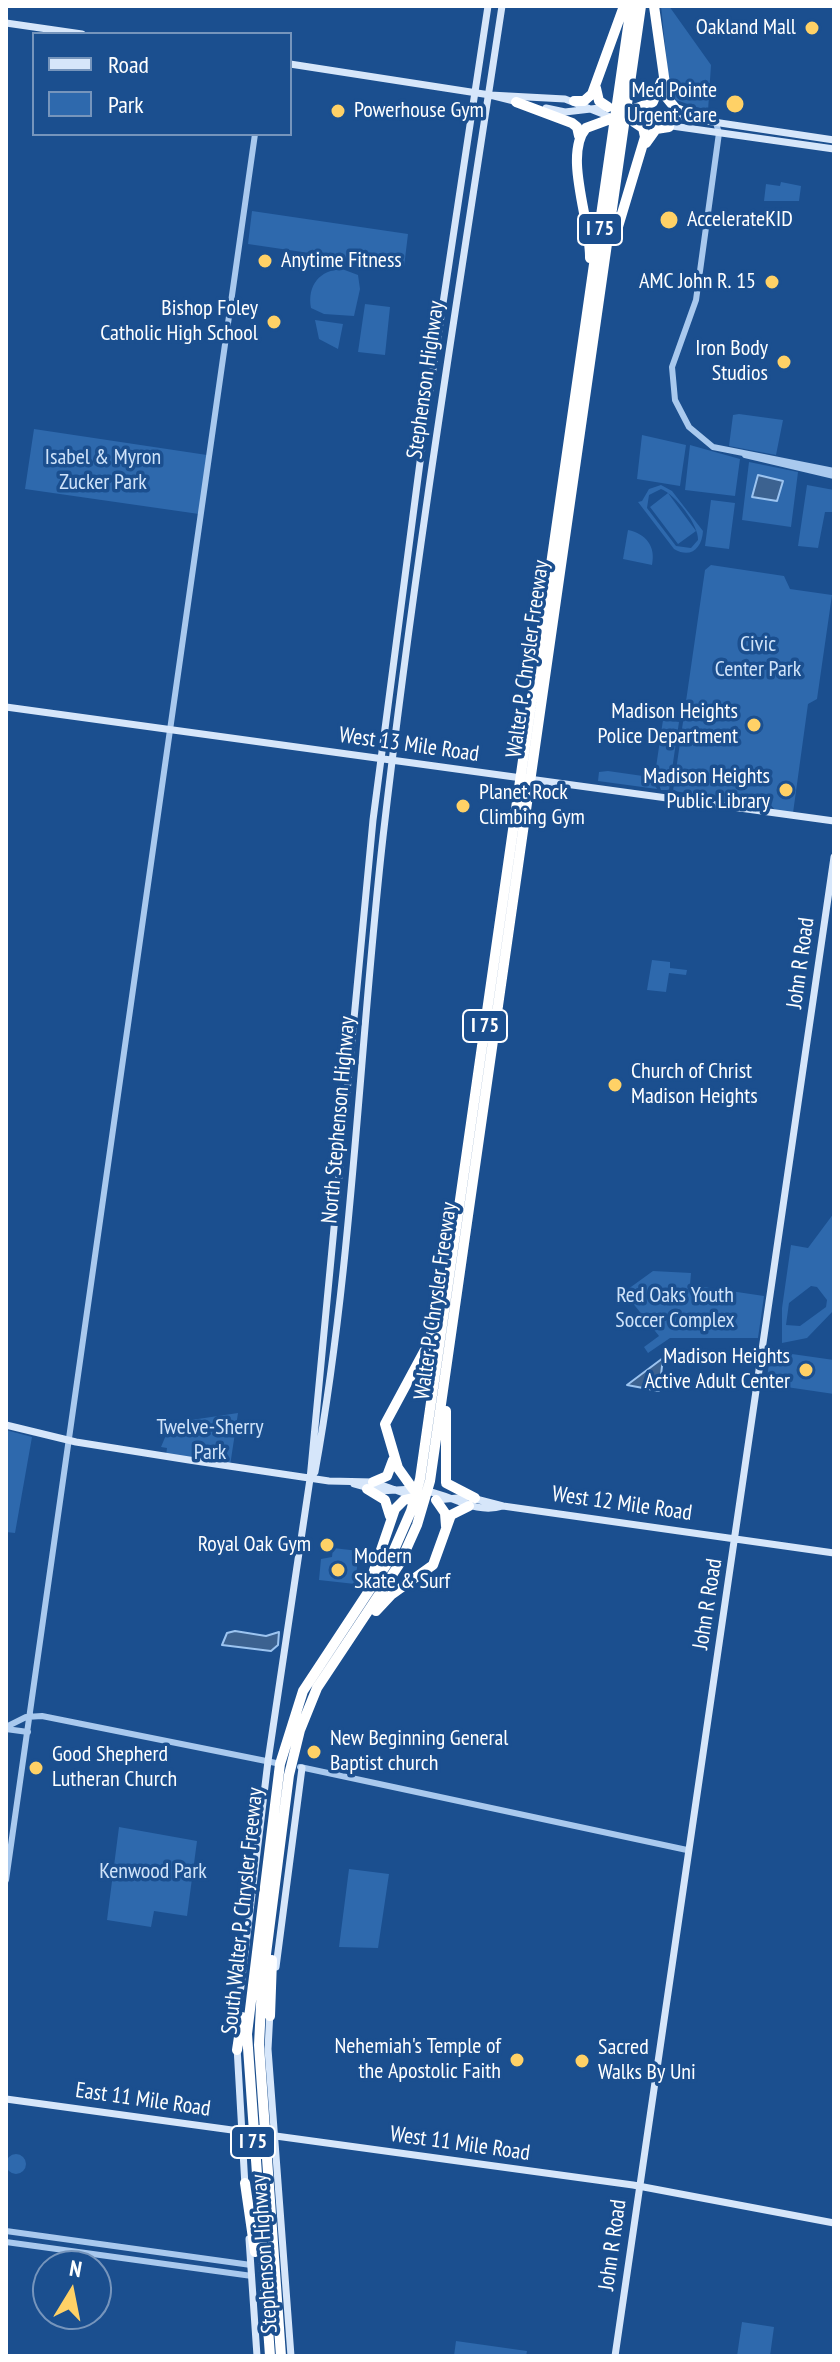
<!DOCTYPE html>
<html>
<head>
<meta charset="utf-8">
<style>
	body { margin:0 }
	#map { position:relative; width:840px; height:2362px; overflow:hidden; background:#1b4f8f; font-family:"PT Sans Narrow",sans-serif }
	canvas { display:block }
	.frame { position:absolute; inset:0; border:8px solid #fff; pointer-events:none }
	.legend { position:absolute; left:32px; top:32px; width:260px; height:104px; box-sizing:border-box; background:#1b4f8f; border:2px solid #7695bc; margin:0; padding:10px 14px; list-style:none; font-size:24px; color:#fff }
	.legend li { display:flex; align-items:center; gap:16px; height:40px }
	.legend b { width:40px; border:2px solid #7695bc }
	.north { position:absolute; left:32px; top:2250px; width:80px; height:80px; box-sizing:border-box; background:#1b4f8f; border:2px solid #7695bc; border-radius:50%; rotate:10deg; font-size:22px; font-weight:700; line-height:32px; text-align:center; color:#fff }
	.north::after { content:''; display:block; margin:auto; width:28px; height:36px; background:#ffd166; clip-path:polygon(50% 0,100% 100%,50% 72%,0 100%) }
</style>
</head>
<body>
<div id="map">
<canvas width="840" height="2362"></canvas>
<div class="frame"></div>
<ul class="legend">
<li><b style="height:10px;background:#d6e6fa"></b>Road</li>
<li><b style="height:22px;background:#2e69ad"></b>Park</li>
</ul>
<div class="north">N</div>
</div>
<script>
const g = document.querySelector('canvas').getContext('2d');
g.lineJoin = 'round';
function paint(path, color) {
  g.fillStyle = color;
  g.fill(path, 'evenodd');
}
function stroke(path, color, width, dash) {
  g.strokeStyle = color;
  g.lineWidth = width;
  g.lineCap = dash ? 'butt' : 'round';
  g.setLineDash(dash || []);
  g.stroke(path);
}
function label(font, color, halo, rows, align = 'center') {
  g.font = font + ' "PT Sans Narrow",sans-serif';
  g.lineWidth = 7;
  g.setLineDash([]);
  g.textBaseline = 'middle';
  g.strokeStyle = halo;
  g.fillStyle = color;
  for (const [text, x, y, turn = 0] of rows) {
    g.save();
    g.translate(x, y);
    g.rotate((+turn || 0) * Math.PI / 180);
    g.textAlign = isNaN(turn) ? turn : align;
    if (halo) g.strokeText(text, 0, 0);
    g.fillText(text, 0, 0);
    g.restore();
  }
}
const green = new Path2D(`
	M661,6h8l42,59 -3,46 -32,-11 -6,-7z
	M781,182l20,4 -2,15h-35l2,-17 14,2z
	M252,211l156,23 -4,33 -156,-23z
	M342,269l16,6 2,14 -6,27 -30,-2 -13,-6c-4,-23 9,-38 31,-39z
	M365,304l25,3 -5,48 -27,-3z
	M315,320l28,4 -5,25 -19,-10z
	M739,414l44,6 -7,35 -47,-9 4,-31z
	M34,429l173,26 -8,59 -174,-25z
	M642,435l44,10 -6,41 -43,-7z
	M690,445l50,14 -5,37 -50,-6z
	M749,462l49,10 -7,55 -49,-7z
	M661,485l11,6 31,40c-1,17 -12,28 -29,18l-36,-47 4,-1 7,-12zM661,489c14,5 38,36 37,51l-7,8 -15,-2 -29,-38 2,-13z
	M807,485l27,5 -2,22h-7l-7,36 -20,-2z
	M668,493l28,38 -18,13 -28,-37z
	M711,500l24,3 -6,46 -24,-3z
	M628,530c18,4 28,16 24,35l-29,-6z
	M711,565l73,11 6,13 42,6 -15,104 -9,5 -15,109 -18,-3 -5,-6 -3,4 -46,-7 -3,-4 -45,-6 32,-221z
	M663,720l16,2 -10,68h-8l-6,-16z
	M608,771l42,6 7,12 -59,-8 1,-9z
	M652,960l18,2v6l17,2 -1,5 -17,-2 -3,19 -19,-2z
	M834,1213v97l-27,28 -25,5v-35l9,-63 17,3zM811,1286l6,1 10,13 -1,7 -26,19 -14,-1 3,-22z
	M653,1271l38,2 -1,12 74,11 -6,42h-88l-22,15 -4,-6 15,-11 -35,-44z
	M771,1351l63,9v34l-68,-10z
	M238,1413l-8,53 -64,-10 1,-8 -6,-1 10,-24z
	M6,1430l26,7 -17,96 -9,-1z
	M333,1548l26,3 -4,33 -36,-4 2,-21 11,-2z
	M119,1827l78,14 -10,75 -33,-5 -3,16 -44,-7z
	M349,1869l40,5 -11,74 -39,-1z
	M6 2164a10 10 0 1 1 20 0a10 10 0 1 1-20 0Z
	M742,2322l32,5 -4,29h-33z
	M456,2341l71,10 -1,5h-72z`);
const water = new Path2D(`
	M758,475l25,6 -6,20 -25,-4z
	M663,1358l-4,33 -32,-6z
	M235,1631l31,5 13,-4 -1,13 -7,6 -49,-6 5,-12z`);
const tertiary = new Path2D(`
	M716,123l3,10 -23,167 -24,67 3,33 14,27 24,20 121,24
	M745,455l89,21
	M6,1727l20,-10 16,-1 239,48
	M6,1729l22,3
	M300,1767l387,83
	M6,1880l249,-1746
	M6,2231l245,34
	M6,2242l246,34`);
const secondary = new Path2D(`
	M6,23l76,11
	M290,64l200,31 75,4 48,19
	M490,95l28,7
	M546,108l19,4 43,-5
	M700,120l134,20
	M633,121l36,-5 19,1
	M665,125l169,24
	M6,707l828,114
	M6,1425l70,17 113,18 140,21 44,1 39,14
	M310,1479l5,-7c38,-210 44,-423 68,-635 32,-278 77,-555 119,-831
	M354,1484l25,7 35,-2
	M426,1491c26,4 49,24 77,15
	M436,1500l32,-3 35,9 331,47
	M276,1967l26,-199
	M270,2011l-2,38 23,307
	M236,2027l32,-266 42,-282 63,-659 54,-411 61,-403
	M237,2047l8,139
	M6,2099l627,86 201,38
	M249,2239l8,117
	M615,2356l219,-1499`);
const motorway = new Path2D(`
	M654,6l13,92 9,11 28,11
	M596,88l3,13 9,6
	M574,101h10l8,-7 32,-88
	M516,102l56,21 5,4 2,9
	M632,110l21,-8 8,-20
	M646,143l10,-14 13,-2
	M614,240l31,-103 -2,-9 -9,-6
	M590,258c1,-36 -27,-103 -4,-130l27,-10
	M446,1411v72l29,15
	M373,1482l14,-6 6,-16
	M367,1489l18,11 5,16
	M413,1489l-15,-21 -13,-44 42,-78 10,-29
	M436,1500l9,13 1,13
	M370,1582l25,-73 9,-9 13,-3
	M376,1611l15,-16 42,-30 18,-50 18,-9
	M270,2016l2,-56
	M237,2050l5,-33
	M245,2183l10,69
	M270,2356l-23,-322 33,-270 23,-73 87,-132 21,-48 9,-32 211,-1473
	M281,2356l-22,-311 3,-60 27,-210 11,-45 17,-42 83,-125 17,-38 13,-44 211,-1475`);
const markers = [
	[812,28,8,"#ffd166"],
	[735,104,10,"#ffd166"],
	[338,111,8,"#ffd166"],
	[669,220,10,"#ffd166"],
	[265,261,8,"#ffd166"],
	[772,282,8,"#ffd166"],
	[274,322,8,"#ffd166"],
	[784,362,8,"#ffd166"],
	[754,725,8,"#ffd166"],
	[786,790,8,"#ffd166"],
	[463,806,8,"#ffd166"],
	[615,1085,8,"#ffd166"],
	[806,1370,8,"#ffd166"],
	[327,1545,8,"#ffd166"],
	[338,1570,8,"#ffd166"],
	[314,1752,8,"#ffd166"],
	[36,1768,8,"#ffd166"],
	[517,2060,8,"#ffd166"],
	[582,2061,8,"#ffd166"]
];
const shields = [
	[600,229,44],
	[485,1026,44],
	[253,2142,44]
];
const shieldNames = [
	["I 75",600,229],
	["I 75",485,1026],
	["I 75",253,2142]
];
const poiNames = [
	["Oakland Mall",796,28],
	["Med Pointe",717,91],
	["Urgent Care",717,116],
	["Powerhouse Gym",354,111,"left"],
	["AccelerateKID",687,220,"left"],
	["Anytime Fitness",281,261,"left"],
	["AMC John R. 15",756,282],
	["Bishop Foley",258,309],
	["Catholic High School",258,334],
	["Iron Body",768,349],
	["Studios",768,374],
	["Madison Heights",738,712],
	["Police Department",738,737],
	["Madison Heights",770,777],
	["Public Library",770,802],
	["Planet Rock",479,793,"left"],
	["Climbing Gym",479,818,"left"],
	["Church of Christ",631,1072,"left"],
	["Madison Heights",631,1097,"left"],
	["Madison Heights",790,1357],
	["Active Adult Center",790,1382],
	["Royal Oak Gym",311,1545],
	["Modern",354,1557,"left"],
	["Skate & Surf",354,1582,"left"],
	["New Beginning General",330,1739,"left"],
	["Baptist church",330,1764,"left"],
	["Good Shepherd",52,1755,"left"],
	["Lutheran Church",52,1780,"left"],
	["Nehemiah's Temple of",501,2047],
	["the Apostolic Faith",501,2072],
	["Sacred",598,2048,"left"],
	["Walks By Uni",598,2073,"left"]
];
const streetNames = [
	["Stephenson Highway",426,380,-82],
	["Walter P. Chrysler Freeway",528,659,-82],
	["West 13 Mile Road",409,745,8],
	["John R Road",801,963,-82],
	["North Stephenson Highway",339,1120,-85],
	["Walter P. Chrysler Freeway",436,1301,-82],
	["West 12 Mile Road",622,1504,8],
	["John R Road",708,1604,-81],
	["South Walter P. Chrysler Freeway",243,1911,-84],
	["East 11 Mile Road",143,2100,8],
	["West 11 Mile Road",460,2144,8],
	["John R Road",613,2245,-82],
	["Stephenson Highway",265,2254,-94]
];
const parkNames = [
	["Isabel & Myron",103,458],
	["Zucker Park",103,483],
	["Civic",758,645],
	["Center Park",758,670],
	["Red Oaks Youth",675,1296],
	["Soccer Complex",675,1321],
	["Twelve-Sherry",210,1428],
	["Park",210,1453],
	["Kenwood Park",153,1872]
];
paint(green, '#2e69ad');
paint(water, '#3c6290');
stroke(water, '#9cc4f0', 2);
stroke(tertiary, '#a9c9ee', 6);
stroke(secondary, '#d6e6fa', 7);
stroke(motorway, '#fff', 10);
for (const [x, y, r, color] of markers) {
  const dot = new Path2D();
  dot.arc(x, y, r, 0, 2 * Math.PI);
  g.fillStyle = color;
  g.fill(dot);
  stroke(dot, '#1b4f8f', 3);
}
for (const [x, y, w] of shields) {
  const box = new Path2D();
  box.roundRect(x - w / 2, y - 16, w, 32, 6);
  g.fillStyle = '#1b4f8f';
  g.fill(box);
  stroke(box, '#fff', 2);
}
label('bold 20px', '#fff', null, shieldNames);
label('22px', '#fff', '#1b4f8f', poiNames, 'right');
label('22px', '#fff', '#1b4f8f', streetNames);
label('22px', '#cfe3fa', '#1b4f8f', parkNames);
</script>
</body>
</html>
